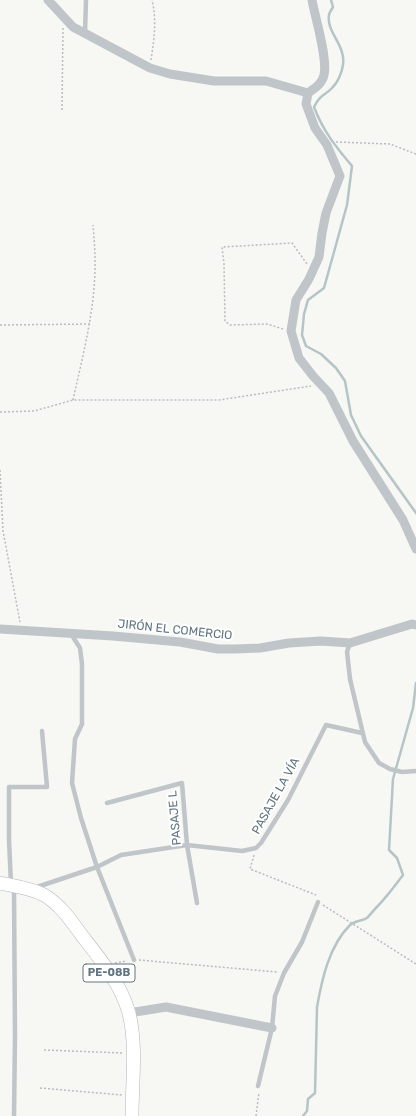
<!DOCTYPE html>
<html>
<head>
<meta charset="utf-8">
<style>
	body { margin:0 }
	canvas { display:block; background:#f7f7f4 }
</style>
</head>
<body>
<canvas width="416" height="1116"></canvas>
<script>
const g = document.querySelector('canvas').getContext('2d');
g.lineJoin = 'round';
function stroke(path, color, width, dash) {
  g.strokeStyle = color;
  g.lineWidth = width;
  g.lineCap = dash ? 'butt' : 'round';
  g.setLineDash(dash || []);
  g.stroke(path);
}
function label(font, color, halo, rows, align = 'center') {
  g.font = font + ' Rubik,sans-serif';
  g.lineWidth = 4;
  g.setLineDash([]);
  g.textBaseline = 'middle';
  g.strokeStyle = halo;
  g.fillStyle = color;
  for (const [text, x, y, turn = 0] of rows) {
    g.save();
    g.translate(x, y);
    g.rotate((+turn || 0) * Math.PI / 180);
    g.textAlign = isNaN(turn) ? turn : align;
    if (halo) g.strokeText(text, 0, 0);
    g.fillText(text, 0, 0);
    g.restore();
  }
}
const stream = new Path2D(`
	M331,0l2,7c-1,2 -4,6 -4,8 -3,17 17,30 14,50 -1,7 -5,17 -10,22 -8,9 -12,6 -19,20 9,24 22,40 38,59l-5,39 -23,83 -16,12 -4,14 -2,21 4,11 15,8 15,14 9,13 6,34 10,21 55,77
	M303,1116l4,-5 1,-12 7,-6 2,-86c5,-28 12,-61 33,-82 4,-4 12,-4 17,-7 3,-3 6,-7 8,-9 11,-11 19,-22 28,-34l-6,-17 -8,-8 4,-71 20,-71 3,-25`);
const path = new Path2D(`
	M151,60c3,-20 6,-40 1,-60
	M62,110l1,-82
	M336,142l54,2 26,10
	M0,325l90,-1
	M283,329l-16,-5 -37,1 -5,-4 -1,-57 -2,-17 70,-4 15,21
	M73,400c10,-46 23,-93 22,-141 0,-11 -1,-22 -2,-34
	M0,412l34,-1 39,-11h146l92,-14
	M0,470l3,61 17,91
	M254,855l-4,14 66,26
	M323,905l93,59
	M139,960l138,12
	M115,963l12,-2
	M44,1050l79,3
	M40,1088l82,7
	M256,1116l3,-24`);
const service = new Path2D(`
	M85,33l1,-33
	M71,634l9,14 2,16v60l-7,15 -3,44 9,35 16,49 37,93
	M350,643l-3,9 3,27 15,63 14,21 11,6 12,3 14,-1
	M107,803l75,-20 5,62 10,58
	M11,884l-2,-44v-53h38l-5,-56
	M34,888l63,-21 24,-12 66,-10 55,6 14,-3 5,-5 27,-43 38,-75 36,8
	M258,1086l14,-58 3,-32 9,-23 18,-31 16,-40
	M14,1116l1,-80 -1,-148`);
const minor = new Path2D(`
	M48,0l25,27 77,41 20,6 44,7h52l42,12 -2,11 9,24 12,17 13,31 -14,37 -4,20 -3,24 -10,22 -13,21 -5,31 8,27 14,18 16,17 24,48 50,79 13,29
	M308,93c7,-5 14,-9 16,-18 4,-16 -9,-58 -12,-75
	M0,629l113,7 67,6 38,7h17l25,-1 29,-5 32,-2 29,2 62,-19 4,1
	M129,1013l37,-6 106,21`);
const primary = new Path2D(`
	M0,883c14,3 31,5 44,12 17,10 28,27 39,42 18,23 38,47 46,76 8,33 3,69 3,103`);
const shields = [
	[109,973,52]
];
const shieldNames = [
	["PE-08B",109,973]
];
const streetNames = [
	["JIRÓN EL COMERCIO",175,630,6],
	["PASAJE LA VÍA",276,796,-61],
	["PASAJE L",175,818,-95]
];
stroke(stream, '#b5c5c7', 2.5);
stroke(primary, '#b1b7ba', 14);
stroke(path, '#b9bdbf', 1.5, [2, 2]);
stroke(service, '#bfc5c8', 4.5);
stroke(minor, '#bfc5c8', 9);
stroke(primary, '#fff', 13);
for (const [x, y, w] of shields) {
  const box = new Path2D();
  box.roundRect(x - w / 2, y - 9, w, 18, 3);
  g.fillStyle = '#fff';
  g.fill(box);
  stroke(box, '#617680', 1);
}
label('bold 11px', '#617680', null, shieldNames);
label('12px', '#617680', '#fff', streetNames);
</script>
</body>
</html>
